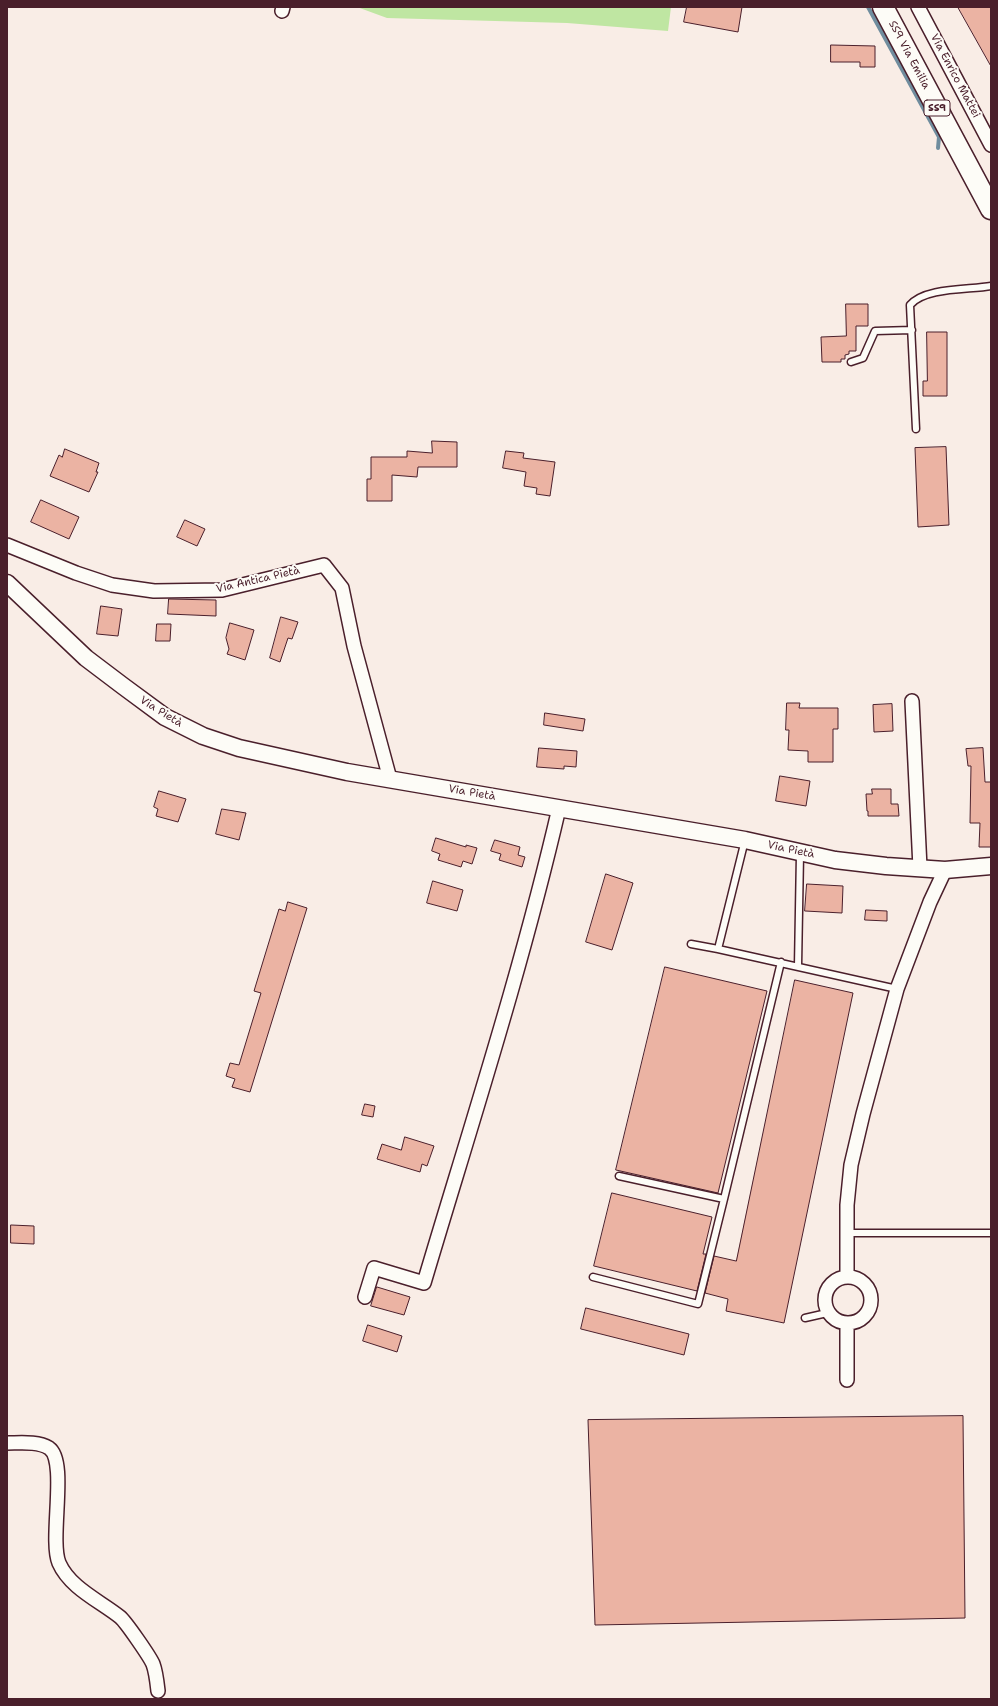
<!DOCTYPE html>
<html>
<head>
<meta charset="utf-8">
<style>
	body { margin:0 }
	#map { position:relative; width:998px; height:1706px; overflow:hidden; background:#f9ede6; font-family:"Shantell Sans",sans-serif }
	canvas { display:block }
	.frame { position:absolute; inset:0; border:8px solid #4a1f2b; pointer-events:none }
</style>
</head>
<body>
<div id="map">
<canvas width="998" height="1706"></canvas>
<div class="frame"></div>
</div>
<script>
const g = document.querySelector('canvas').getContext('2d');
g.lineJoin = 'round';
function paint(path, color) {
  g.fillStyle = color;
  g.fill(path, 'evenodd');
}
function stroke(path, color, width, dash) {
  g.strokeStyle = color;
  g.lineWidth = width;
  g.lineCap = dash ? 'butt' : 'round';
  g.setLineDash(dash || []);
  g.stroke(path);
}
function label(font, color, halo, rows, align = 'center') {
  g.font = font + ' "Shantell Sans",sans-serif';
  g.lineWidth = 4;
  g.setLineDash([]);
  g.textBaseline = 'middle';
  g.strokeStyle = halo;
  g.fillStyle = color;
  for (const [text, x, y, turn = 0] of rows) {
    g.save();
    g.translate(x, y);
    g.rotate((+turn || 0) * Math.PI / 180);
    g.textAlign = isNaN(turn) ? turn : align;
    if (halo) g.strokeText(text, 0, 0);
    g.fillText(text, 0, 0);
    g.restore();
  }
}
const green = new Path2D(`
	M357,7h314l-3,24 -101,-8 -180,-5z`);
const stream = new Path2D(`
	M868,7l71,130 -1,11`);
const building = new Path2D(`
	M687,7h55l-4,25 -54,-10z
	M958,7h33v59z
	M831,45l44,1v21h-15v-5h-29z
	M846,304h22v22h-12v25h-7v3l-4,1v4h-4v3h-19l-1,-25 25,-1z
	M927,332h20v64h-24v-15h4z
	M432,441l25,1v25h-39l-1,10 -25,-2v26h-25v-22h4v-22h36v-6l25,2z
	M946,447l3,78 -31,2 -3,-79z
	M65,449l34,14 -3,9h2l-9,20 -39,-16 9,-21 3,2z
	M506,451l18,2 -1,5 32,4 -5,34 -14,-2 1,-6 -13,-2 2,-14 -23,-4z
	M41,500l38,17 -10,22 -38,-17z
	M185,520l20,9 -8,17 -20,-9z
	M169,599l47,1v16l-48,-2z
	M101,606l21,3 -4,27 -21,-2z
	M281,617l17,5 -6,17 -4,-1 -8,24 -10,-4z
	M230,623l24,7 -9,30 -18,-6 2,-5 -3,-11z
	M157,624h14l-1,17h-14z
	M787,703h13l-1,5h39v21h-5v33h-25v-11l-20,-1 1,-20h-3z
	M892,704l1,27 -19,1 -1,-27z
	M545,713l40,6 -2,12 -39,-6z
	M539,748l38,3 -1,16 -12,-1v3l-27,-2z
	M983,748l2,34h6v65h-12l1,-24h-10l1,-57h-3l-2,-17z
	M780,776l30,5 -4,25 -30,-5z
	M872,789h19v15h7l1,12h-31v-5h-1l-1,-17h6z
	M159,791l27,8 -8,23 -22,-6 2,-7 -4,-2z
	M222,809l24,4 -7,27 -23,-6z
	M436,838l30,9v-2l11,3 -5,16 -9,-3 -2,6 -23,-7 2,-6 -8,-3z
	M495,840l25,7 -2,8 7,2 -3,10 -23,-7 2,-6 -10,-3z
	M606,874l27,9 -21,67 -26,-8z
	M433,881l30,9 -6,21 -30,-8z
	M807,884l36,2 -1,27 -37,-2z
	M288,902l19,6 -57,184 -18,-5 3,-8 -9,-3 4,-13 9,2 22,-72 -7,-2 25,-82 6,2z
	M866,910l21,1v10l-22,-1z
	M665,967l102,24 -49,202 -102,-23z
	M795,980l58,13 -69,330 -58,-12 2,-12 -23,-6 9,-37 22,5z
	M365,1104l10,2 -2,11 -11,-2z
	M405,1137l29,9 -7,20 -5,-2 -2,8 -43,-13 5,-15 19,6z
	M612,1193l100,24 -9,37h3l-9,37 -103,-25z
	M11,1225l23,1v18l-23,-1z
	M377,1287l33,10 -6,18 -33,-9z
	M586,1308l103,26 -5,21 -103,-26z
	M368,1325l34,11 -5,16 -34,-11z
	M963,1416l2,202 -370,7 -7,-205z`);
const service = new Path2D(`
	M851,362l12,-4 12,-27 37,-1
	M916,429l-6,-124c15,-18 59,-15 81,-19
	M745,840l-27,109 179,40
	M691,944l27,5
	M798,966l2,-112
	M619,1176l105,23 57,-237
	M847,1233h144
	M593,1277l105,27 26,-105
	M805,1318l22,-5`);
const minor = new Path2D(`
	M918,7l73,138
	M282,11l1,-4
	M7,545l69,28 36,12 42,6 68,-1 102,-25 18,23 12,58 36,133
	M912,701l8,167
	M825 1300a23 23 0 1 1 46 0a23 23 0 1 1-46 0Z
	M847,1277v-72l4,-40 12,-51 34,-125 33,-87 15,-32
	M365,1297l9,-29 50,15c47,-158 98,-315 135,-475
	M847,1324v56
	M7,1443c13,0 31,-2 42,5 19,13 0,91 10,115 11,25 41,38 61,54 6,5 30,40 33,47 3,8 4,18 5,27`);
const tertiary = new Path2D(`
	M7,583l79,75 37,28 42,31 38,19 36,12 108,24 398,68 90,20 51,6 59,4 46,-4`);
const primary = new Path2D(`
	M883,7l108,202`);
const shields = [
	[937,108,26]
];
const shieldNames = [
	["SS9",937,108]
];
const streetNames = [
	["SS9 Via Emilia",909,55,62],
	["Via Enrico Mattei",955,76,62],
	["Via Antica Pietà",258,580,-13],
	["Via Pietà",161,712,32],
	["Via Pietà",472,793,10],
	["Via Pietà",791,850,12]
];
paint(green, '#bfe6a2');
stroke(stream, '#708d9e', 4);
paint(building, '#ebb3a3');
stroke(building, '#4a1f2b', 1);
stroke(service, '#4a1f2b', 9);
stroke(minor, '#4a1f2b', 16);
stroke(tertiary, '#4a1f2b', 19);
stroke(primary, '#4a1f2b', 23);
stroke(service, '#fdfcf7', 6);
stroke(minor, '#fdfcf7', 13);
stroke(tertiary, '#fdfcf7', 16);
stroke(primary, '#fdfcf7', 20);
for (const [x, y, w] of shields) {
  const box = new Path2D();
  box.roundRect(x - w / 2, y - 8, w, 16, 3);
  g.fillStyle = '#fdfcf7';
  g.fill(box);
  stroke(box, '#4a1f2b', 1);
}
label('bold 10px', '#4a1f2b', null, shieldNames);
label('11px', '#4a1f2b', '#fdfcf7', streetNames);
</script>
</body>
</html>
